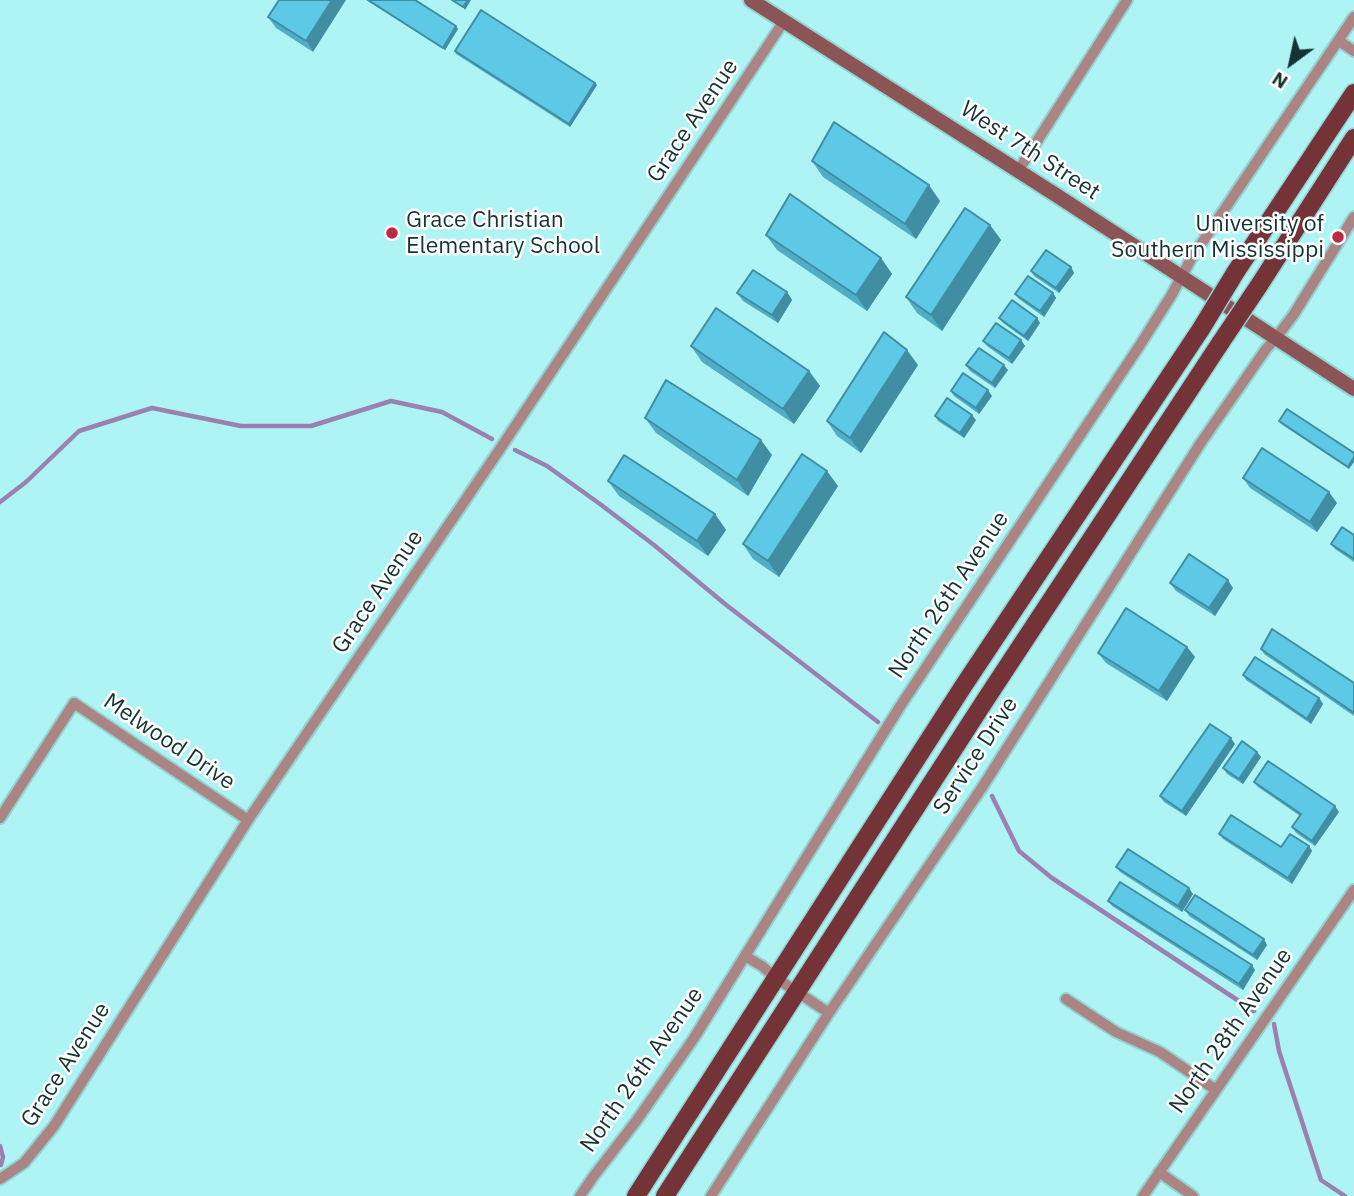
<!DOCTYPE html>
<html>
<head>
<meta charset="utf-8">
<style>
	body { margin:0 }
	#map { position:relative; width:1354px; height:1196px; overflow:hidden; background:#aff4f5; font-family:"IBM Plex Sans",sans-serif }
	canvas { display:block }
	.north { position:absolute; left:1256px; top:28px; width:70px; height:70px; -webkit-text-stroke:5px #fff; paint-order:stroke; rotate:213deg; font-size:19px; font-weight:700; line-height:28px; text-align:center; color:#163334 }
	.north::after { content:''; display:block; margin:auto; width:24px; height:32px; background:#163334; clip-path:polygon(50% 0,100% 100%,50% 72%,0 100%) }
</style>
</head>
<body>
<div id="map">
<canvas width="1354" height="1196"></canvas>
<div class="north">N</div>
</div>
<script>
const g = document.querySelector('canvas').getContext('2d');
g.lineJoin = 'round';
function stroke(path, color, width, dash) {
  g.strokeStyle = color;
  g.lineWidth = width;
  g.lineCap = dash ? 'butt' : 'round';
  g.setLineDash(dash || []);
  g.stroke(path);
}
function paint(path, color) {
  g.fillStyle = color;
  g.fill(path, 'evenodd');
}
function label(font, color, halo, rows, align = 'center') {
  g.font = font + ' "IBM Plex Sans",sans-serif';
  g.lineWidth = 5;
  g.setLineDash([]);
  g.textBaseline = 'middle';
  g.strokeStyle = halo;
  g.fillStyle = color;
  for (const [text, x, y, turn = 0] of rows) {
    g.save();
    g.translate(x, y);
    g.rotate((+turn || 0) * Math.PI / 180);
    g.textAlign = isNaN(turn) ? turn : align;
    if (halo) g.strokeText(text, 0, 0);
    g.fillText(text, 0, 0);
    g.restore();
  }
}
const stream = new Path2D(`
	M515,450l32,16 53,38 54,41 71,59 153,118
	M0,502l26,-20 53,-51 73,-23 89,18h70l80,-25 51,11 50,27
	M992,796l27,55 33,27 202,133
	M1274,1024l5,27 42,129 24,16
	M0,1146l3,11 -2,8`);
const minor = new Path2D(`
	M1339,41l15,10
	M1018,171l109,-171
	M0,818l74,-115 174,117
	M745,956l17,10 14,12 53,35
	M1066,999l50,33 44,20 56,38
	M1159,1172l34,24
	M0,1179l24,-16 30,-37 194,-306 254,-374 282,-425
	M580,1196l13,-19 44,-57 57,-82 205,-330 241,-363 31,-49 20,-37 163,-242
	M711,1196l118,-183 154,-227 217,-342 66,-95 10,-11 18,-24 60,-97
	M1143,1196l211,-306`);
const secondary = new Path2D(`
	M751,0l305,195 298,194`);
const primary = new Path2D(`
	M1235,273l119,-180
	M1258,287l96,-149
	M636,1196l328,-511 237,-356
	M665,1196l319,-494 237,-360`);
const primaryBridge = new Path2D(`
	M1201,329l34,-56
	M1221,342l37,-55`);
const wall = new Path2D(`
	M279,0l34,52 -37,-24 -8,-11z
	M366,0h49l41,26 2,3 -13,21z
	M455,51l142,34 -27,42 -114,-73z
	M812,161l128,40 -24,38 -93,-62z
	M990,225l11,15 -59,91 -25,-18 -11,-16z
	M766,235l115,23 11,16 -25,37 -90,-61z
	M1071,267l3,6 -15,20 -25,-17 -3,-5z
	M787,292l5,8 -14,23 -35,-22 -6,-8z
	M1053,293l3,5 -12,19 -25,-18 -4,-5z
	M999,318h38l3,5 -12,18 -25,-18z
	M1021,340l4,6 -13,18 -25,-18 -4,-5z
	M691,346l118,25 11,15 -26,38 -92,-62z
	M918,365l-57,88 -24,-17 -10,-15z
	M966,365l42,5 -13,18 -25,-17z
	M951,391l41,5 -13,18 -25,-18z
	M935,416l41,4 -12,18 -26,-17z
	M645,418l127,37 -24,41 -92,-63z
	M1279,421l75,32 -5,16 -68,-45z
	M1243,478l94,25 -20,29 -67,-44z
	M608,481l107,33 11,16 -18,26 -89,-60z
	M838,486l-59,91 -26,-18 -10,-15z
	M1354,535v27l-19,-13 -4,-5z
	M1170,583l63,5 -18,28 -39,-25z
	M1187,647l8,10 -28,44 -61,-38 -8,-10z
	M1261,649l93,34v33l-90,-62z
	M1243,675l76,23 4,6 -12,20 -65,-44z
	M1235,744l-49,72 -22,-14 -4,-6z
	M1257,752l4,5 -18,27 -16,-10 -4,-6z
	M1254,782l85,30 -24,34 -19,-13 -4,-6 8,-11 -42,-29z
	M1219,834l62,13 28,-1 3,5 -20,33 -69,-45z
	M1116,867l77,27 -11,18 -62,-40z
	M1108,901l147,69 -12,20 -131,-84z
	M1185,910l82,35 -10,15 -68,-44z`);
const shadedWall = new Path2D(`
	M332,0h14l-33,52 -7,-11z
	M468,0h3l-6,10 -2,-3z
	M456,26l2,3 -13,21 -2,-2z
	M595,83l2,2 -27,42 -1,-3z
	M929,185l11,16 -24,38 -11,-15z
	M990,225l11,15 -59,91 -11,-16z
	M881,258l11,16 -25,37 -11,-16z
	M1071,267l3,6 -15,20 -3,-5z
	M787,292l5,8 -14,23 -6,-8z
	M1053,293l3,5 -12,19 -4,-6z
	M1037,318l3,5 -12,18 -4,-5z
	M1021,340l4,6 -13,18 -3,-6z
	M907,350l11,15 -57,88 -11,-15z
	M1004,365l4,5 -13,18 -3,-5z
	M809,371l11,15 -26,38 -11,-15z
	M988,390l4,6 -13,18 -3,-6z
	M972,415l4,5 -12,18 -4,-5z
	M761,440l11,15 -24,41 -11,-16z
	M1354,457v5l-5,7 -1,-2z
	M827,471l11,15 -59,91 -11,-16z
	M1329,492l8,11 -20,29 -7,-10z
	M715,514l11,16 -18,26 -11,-15z
	M1228,580l5,8 -18,28 -6,-8z
	M1187,647l8,10 -28,44 -8,-10z
	M1319,698l4,6 -12,20 -4,-5z
	M1231,738l4,6 -49,72 -4,-5z
	M1257,752l4,5 -18,27 -4,-5z
	M1335,806l4,6 -24,34 -3,-5z
	M1309,846l3,5 -20,33 -4,-6z
	M1189,888l4,6 -11,18 -4,-6z
	M1264,939l3,6 -10,15 -4,-5z
	M1252,965l3,5 -12,20 -4,-6z`);
const building = new Path2D(`
	M279,0h53l-26,41 -38,-24z
	M368,0h47l41,26 -13,22z
	M452,0h16l-5,7z
	M481,10l114,73 -26,41 -114,-73z
	M834,122l95,63 -24,39 -93,-63z
	M790,194l91,64 -25,37 -90,-60z
	M965,208l25,17 -59,90 -25,-18z
	M1046,250l25,17 -15,21 -25,-17z
	M753,270l34,22 -15,23 -35,-22z
	M1028,276l25,17 -13,18 -25,-17z
	M1012,300l25,18 -13,18 -25,-18z
	M716,308l93,63 -26,38 -92,-63z
	M996,323l25,17 -12,18 -26,-17z
	M884,332l23,18 -57,88 -23,-17z
	M979,348l25,17 -12,18 -26,-18z
	M963,373l25,17 -12,18 -25,-17z
	M666,380l95,60 -24,40 -92,-62z
	M947,398l25,17 -12,18 -25,-17z
	M1287,409l67,44v4l-6,10 -69,-46z
	M1262,448l67,44 -19,30 -67,-44z
	M802,454l25,17 -59,90 -25,-17z
	M624,455l91,59 -18,27 -89,-60z
	M1342,527l12,8v24l-23,-15z
	M1189,554l39,26 -19,28 -39,-25z
	M1126,608l61,39 -28,44 -61,-38z
	M1272,629l82,54v30l-93,-64z
	M1255,657l64,41 -12,21 -64,-44z
	M1210,724l21,14 -49,73 -22,-15z
	M1242,741l15,11 -18,27 -16,-11z
	M1268,761l67,45 -23,35 -20,-14 9,-13 -47,-32z
	M1231,815l50,32 9,-13 19,12 -21,32 -69,-44z
	M1128,849l61,39 -11,18 -62,-39z
	M1120,882l132,83 -13,19 -131,-83z
	M1195,895l69,44 -11,16 -68,-45z`);
const markers = [
	[392,233,7,"#bb2a41"],
	[1338,237,7,"#bb2a41"]
];
const streetNames = [
	["Grace Avenue",693,121,-56],
	["West 7th Street",1030,151,33],
	["Grace Avenue",378,592,-56],
	["North 26th Avenue",949,595,-56],
	["Melwood Drive",169,742,34],
	["Service Drive",976,756,-57],
	["North 28th Avenue",1231,1031,-55],
	["Grace Avenue",66,1065,-57],
	["North 26th Avenue",642,1070,-55]
];
const poiNames = [
	["Grace Christian",406,220],
	["Elementary School",406,246],
	["University of",1324,224,"right"],
	["Southern Mississippi",1324,250,"right"]
];
stroke(stream, '#9b81af', 4.5);
stroke(minor, '#93d1d2', 14);
stroke(secondary, '#93d1d2', 18);
stroke(primary, '#93d1d2', 21);
stroke(minor, '#ab8484', 10);
stroke(secondary, '#8b5556', 14);
stroke(primary, '#733337', 18);
stroke(primaryBridge, '#93d1d2', 21, []);
stroke(primaryBridge, '#733337', 18);
paint(wall, '#50adc6');
paint(shadedWall, '#418da1');
paint(building, '#5dc9e6');
stroke(building, '#418da1', 2);
for (const [x, y, r, color] of markers) {
  const dot = new Path2D();
  dot.arc(x, y, r, 0, 2 * Math.PI);
  g.fillStyle = color;
  g.fill(dot);
  stroke(dot, '#fff', 2.5);
}
label('23px', '#163334', '#fff', streetNames);
label('23px', '#163334', '#fff', poiNames, 'left');
</script>
</body>
</html>
